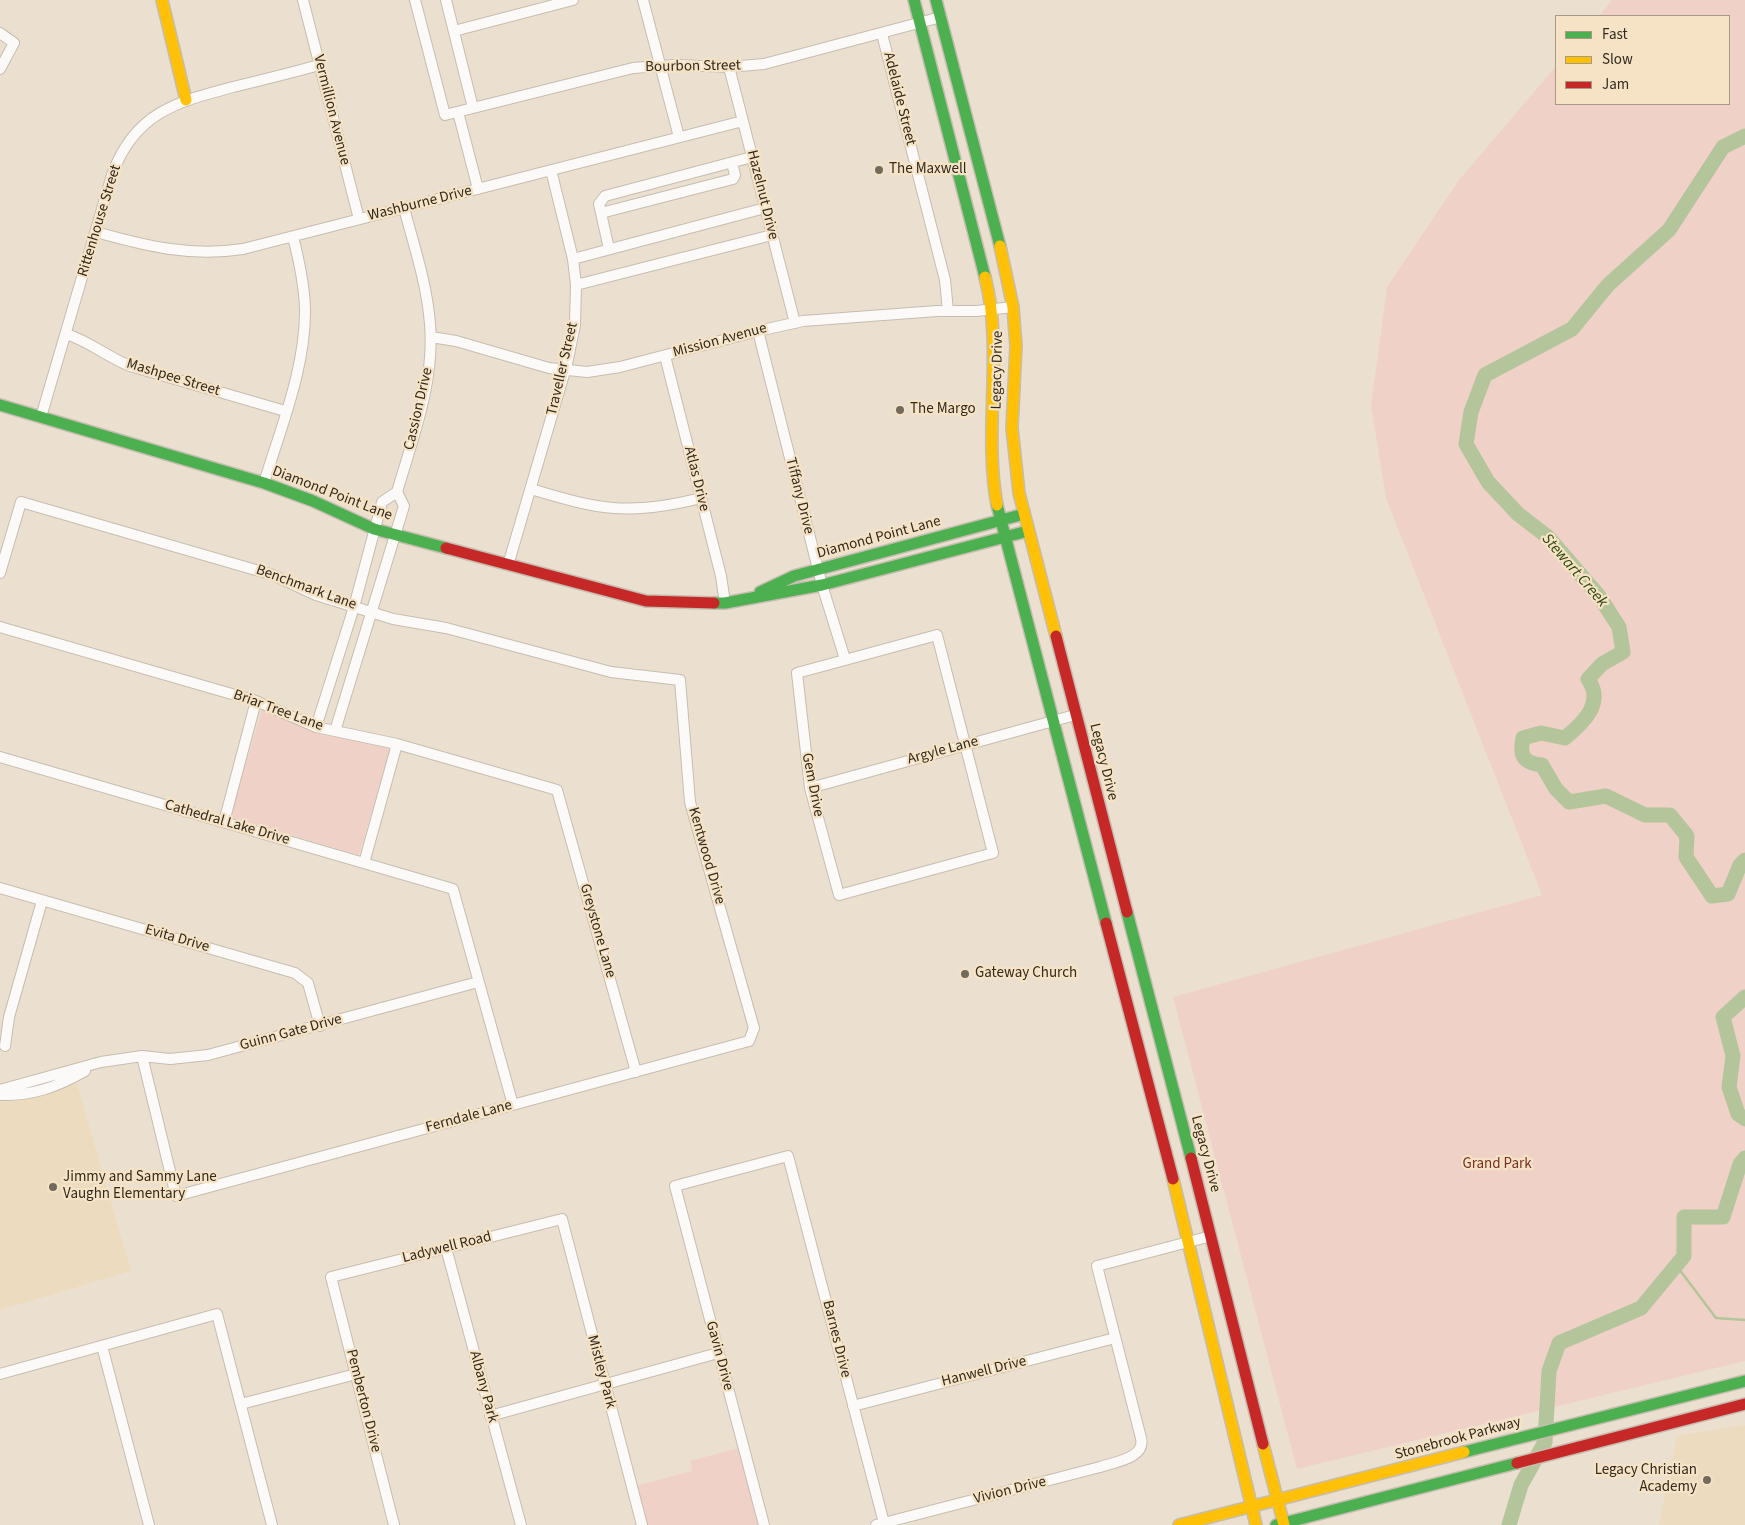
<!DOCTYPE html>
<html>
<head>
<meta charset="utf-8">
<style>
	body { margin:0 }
	#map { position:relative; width:1745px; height:1525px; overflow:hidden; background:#ebe0d0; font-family:"Source Sans 3",sans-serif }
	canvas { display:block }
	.legend { position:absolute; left:1555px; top:15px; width:175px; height:90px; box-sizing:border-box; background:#f6e3c5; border:1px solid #a79983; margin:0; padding:6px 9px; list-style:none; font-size:15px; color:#312a1f }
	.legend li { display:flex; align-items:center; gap:10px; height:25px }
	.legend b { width:25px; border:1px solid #a79983 }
</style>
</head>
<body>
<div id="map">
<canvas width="1745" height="1525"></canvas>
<ul class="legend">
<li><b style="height:6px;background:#4caf50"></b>Fast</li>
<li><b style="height:6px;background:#ffc107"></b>Slow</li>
<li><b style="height:6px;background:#c62828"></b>Jam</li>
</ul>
</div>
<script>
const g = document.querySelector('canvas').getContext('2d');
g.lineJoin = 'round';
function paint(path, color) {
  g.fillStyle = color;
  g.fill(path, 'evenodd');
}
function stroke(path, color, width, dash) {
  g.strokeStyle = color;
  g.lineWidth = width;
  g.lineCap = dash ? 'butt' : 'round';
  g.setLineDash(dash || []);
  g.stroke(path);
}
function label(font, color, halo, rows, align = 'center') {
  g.font = font + ' "Source Sans 3",sans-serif';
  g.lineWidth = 4.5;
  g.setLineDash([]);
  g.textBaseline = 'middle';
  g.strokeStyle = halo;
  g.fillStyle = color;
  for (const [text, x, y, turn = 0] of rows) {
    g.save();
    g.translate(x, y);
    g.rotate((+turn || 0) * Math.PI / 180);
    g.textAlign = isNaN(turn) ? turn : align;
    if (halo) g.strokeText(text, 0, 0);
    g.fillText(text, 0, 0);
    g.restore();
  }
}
const built = new Path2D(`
	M77,1084l54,187 -131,39v-208z
	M1745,1425v100h-86l18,-89z`);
const green = new Path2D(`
	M1612,0h133v1361l-448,108 -124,-472 369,-102 -156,-397 -15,-92 16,-119 72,-107 97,-114v38h173v-88h-130z
	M262,709l64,26 65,12 -32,108 -129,-38z
	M738,1448l21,77h-113l-11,-39 57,-15 -2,-10z`);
const stream = new Path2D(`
	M1676,1265l40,53 29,2`);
const river = new Path2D(`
	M1745,136l-22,11 -54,83 -61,55 -36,44 -87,46 -14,37 -5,32 22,38 30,32 30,23 51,59 20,31 4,25 -21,12 -14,15c17,24 -5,44 -23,59l-24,-5 -18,5c-4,19 1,25 19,27l14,24 13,13 37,-6 39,19h25l17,21 -1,21 26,39 16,-2 12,-29 5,-5
	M1745,997l-22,20 10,39 -4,31 9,27 7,5
	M1509,1525l12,-40 24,-43 4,-71 10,-28 82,-35 43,-52v-39h39l17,-53 5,-6`);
const street = new Path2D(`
	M303,0l56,219
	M415,0l30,115 188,-47 42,-3 54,2 35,-3 177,-47
	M446,0l27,108
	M643,0l36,137
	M454,31l119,-31
	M0,33l14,10 -14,26
	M882,34l63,246 3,31
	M729,67l66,256
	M458,112l20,77
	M601,213l132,-34 2,-4 -3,-12
	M96,232c50,14 94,25 147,17l500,-128
	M609,249l-10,-45 6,-8 147,-39
	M573,259l192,-51
	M576,285l196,-50
	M758,331l64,254 23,74
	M66,334c23,7 41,23 64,32l155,45
	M431,337l25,4 93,27 38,4 33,-5 138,-36 45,-10 134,-10h39l37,-4
	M665,356l56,220 4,27
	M41,417l71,-242c22,-62 64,-73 121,-88 29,-7 58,-14 86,-22
	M264,483c17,-56 42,-116 41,-175 -1,-24 -6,-48 -12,-71
	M531,489c69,21 99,27 170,9
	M508,565l59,-201 8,-39 1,-40 -3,-26 -22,-89
	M0,573l21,-71 252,73 43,20 77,24 53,9 165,44 69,8 10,122 64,226 -5,13 -573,155 -34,-140
	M0,627l256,74 60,26 81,17 160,46 79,282
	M937,635l56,218 -154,42 -29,-107 -13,-115z
	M316,727l38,-120 28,-105 15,-10
	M335,731l69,-225 -7,-14c16,-55 38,-111 33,-168 -3,-40 -16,-78 -26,-116
	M0,757l453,132 60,216
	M810,788l265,-73
	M224,822l32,-121
	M364,863l33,-119
	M0,888l295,85 13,10 12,43
	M5,1046l4,-29 33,-116
	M0,1090l101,-28 41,-6 28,3 38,-4 270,-73
	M0,1095c32,1 57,-8 85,-24
	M446,1248l75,277
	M102,1346l47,179
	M0,1374l217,-60 55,211
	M241,1404l115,-30
	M853,1406l262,-68
	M490,1416l228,-63
	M394,1525l-63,-248 231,-58 80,306
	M764,1525l-89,-339 113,-30 96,367
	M876,1525l224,-58c15,-5 46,-9 41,-29l-44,-172 114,-30`);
const fast = new Path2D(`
	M914,0l71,277
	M936,0l64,246
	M0,405l264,78 49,18 61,28 72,19
	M997,505l109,418
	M760,592l34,-16 230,-62
	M714,603h11l97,-18 206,-54
	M1127,912l64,246
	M1464,1452l281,-71
	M1276,1525l241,-62`);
const slow = new Path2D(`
	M162,0l24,100
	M1000,246l13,61 3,39 -4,82 7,65 37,143
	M985,277c19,73 -2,153 12,228
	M1173,1179l83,346
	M1263,1444l21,81
	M1179,1525l285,-73`);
const jam = new Path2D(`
	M446,548l200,53 68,2
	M1056,636l71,276
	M1106,923l67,256
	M1191,1158l72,286
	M1517,1463l228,-59`);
const markers = [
	[879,170,5,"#726a5d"],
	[900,410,5,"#726a5d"],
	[965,974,5,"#726a5d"],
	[53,1187,5,"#726a5d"],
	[1707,1480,5,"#726a5d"]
];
const streetNames = [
	["Bourbon Street",693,67,-1],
	["Adelaide Street",899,99,76],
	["Vermillion Avenue",331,110,76],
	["Hazelnut Drive",762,195,76],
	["Washburne Drive",420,204,-14],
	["Rittenhouse Street",100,221,-73],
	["Mission Avenue",720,341,-15],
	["Traveller Street",563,369,-77],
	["Legacy Drive",998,370,-89],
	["Mashpee Street",173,378,17],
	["Cassion Drive",419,409,-77],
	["Atlas Drive",696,479,76],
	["Diamond Point Lane",332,494,21],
	["Tiffany Drive",799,496,76],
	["Diamond Point Lane",879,538,-15],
	["Benchmark Lane",306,588,20],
	["Briar Tree Lane",278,711,20],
	["Argyle Lane",943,751,-15],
	["Legacy Drive",1103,762,76],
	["Gem Drive",812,785,79],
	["Cathedral Lake Drive",227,823,16],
	["Kentwood Drive",706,856,74],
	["Greystone Lane",597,931,74],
	["Evita Drive",177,939,16],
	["Guinn Gate Drive",291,1033,-15],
	["Ferndale Lane",469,1117,-15],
	["Legacy Drive",1205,1154,75],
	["Ladywell Road",447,1248,-14],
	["Barnes Drive",836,1339,76],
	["Gavin Drive",719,1356,75],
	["Mistley Park",601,1372,75],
	["Hanwell Drive",984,1372,-14],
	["Albany Park",483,1387,75],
	["Pemberton Drive",363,1401,76],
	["Stonebrook Parkway",1458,1439,-15],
	["Vivion Drive",1010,1491,-14]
];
const poiNames = [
	["The Maxwell",889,170],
	["The Margo",910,410],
	["Gateway Church",975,974],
	["Jimmy and Sammy Lane",63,1178],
	["Vaughn Elementary",63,1195],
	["Legacy Christian",1697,1471,"right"],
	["Academy",1697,1488,"right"]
];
const parkNames = [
	["Grand Park",1497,1165]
];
const waterNames = [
	["Stewart Creek",1574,571,49]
];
paint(built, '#eddbc0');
paint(green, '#efd1c7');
stroke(stream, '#b4c49b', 2.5);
stroke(river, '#b4c49b', 15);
stroke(street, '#c6bdb0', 12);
stroke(fast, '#c6bdb0', 14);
stroke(slow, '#c6bdb0', 14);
stroke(jam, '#c6bdb0', 14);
stroke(street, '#fcfaf8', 10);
stroke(fast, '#4caf50', 11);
stroke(slow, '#ffc107', 11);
stroke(jam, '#c62828', 11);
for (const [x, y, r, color] of markers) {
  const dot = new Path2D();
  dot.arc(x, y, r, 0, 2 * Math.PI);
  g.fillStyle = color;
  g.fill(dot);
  stroke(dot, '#f6e3c5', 2);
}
label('15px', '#312a1f', '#f6e3c5', streetNames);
label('15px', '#312a1f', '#f6e3c5', poiNames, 'left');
label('15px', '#7b2e28', '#f6e3c5', parkNames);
label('italic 16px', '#2f4910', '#f6e3c5', waterNames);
</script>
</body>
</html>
